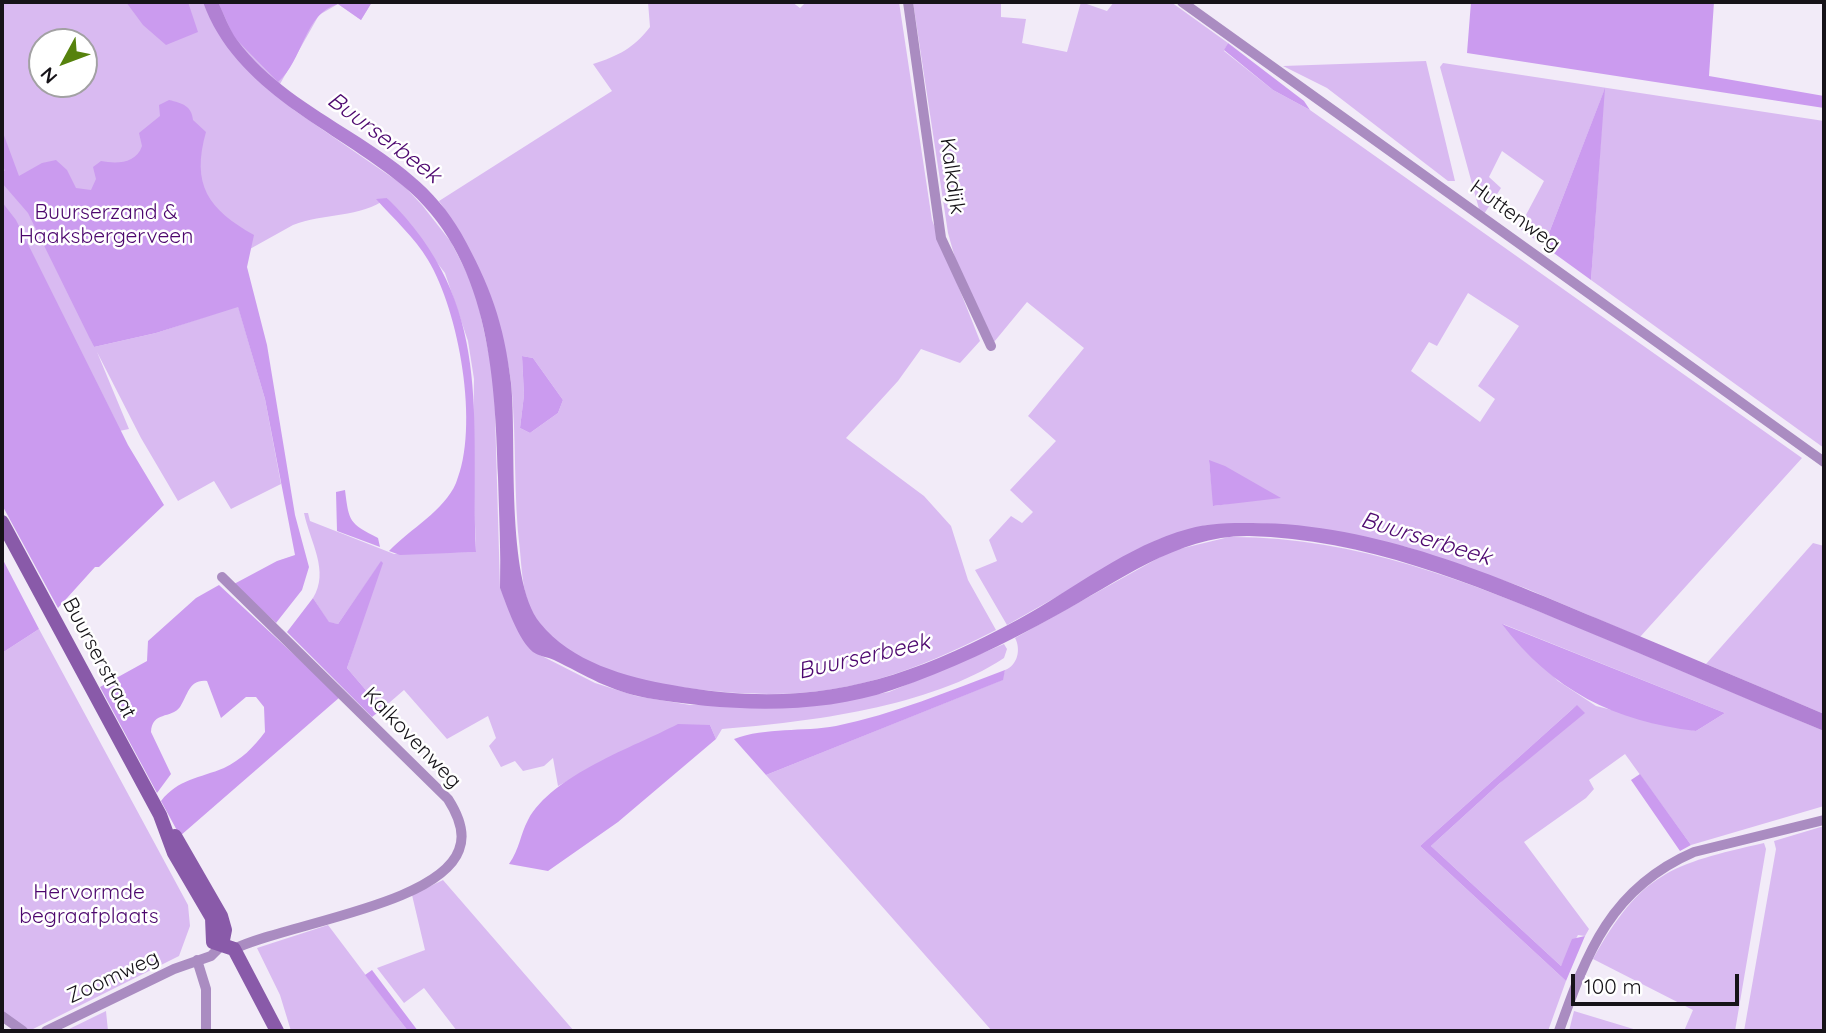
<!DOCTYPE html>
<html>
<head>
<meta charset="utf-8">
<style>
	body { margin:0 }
	#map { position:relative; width:1826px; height:1033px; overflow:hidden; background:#f2ebf8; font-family:Quicksand,sans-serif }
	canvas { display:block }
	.frame { position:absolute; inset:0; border:4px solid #161318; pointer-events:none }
	.north { position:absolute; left:28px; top:28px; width:70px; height:70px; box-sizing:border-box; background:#fff; border:2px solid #a2a1a3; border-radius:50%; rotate:229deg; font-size:19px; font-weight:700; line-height:28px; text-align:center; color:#161318 }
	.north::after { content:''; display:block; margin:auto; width:24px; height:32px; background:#56820d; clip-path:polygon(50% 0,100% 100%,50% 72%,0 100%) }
	.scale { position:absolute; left:1571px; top:974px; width:168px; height:32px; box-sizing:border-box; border:4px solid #161318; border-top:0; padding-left:9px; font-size:21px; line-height:24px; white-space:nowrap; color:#161318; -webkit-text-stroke:5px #fff; paint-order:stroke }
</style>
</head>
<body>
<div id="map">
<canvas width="1826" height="1033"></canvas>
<div class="frame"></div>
<div class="north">N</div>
<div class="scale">100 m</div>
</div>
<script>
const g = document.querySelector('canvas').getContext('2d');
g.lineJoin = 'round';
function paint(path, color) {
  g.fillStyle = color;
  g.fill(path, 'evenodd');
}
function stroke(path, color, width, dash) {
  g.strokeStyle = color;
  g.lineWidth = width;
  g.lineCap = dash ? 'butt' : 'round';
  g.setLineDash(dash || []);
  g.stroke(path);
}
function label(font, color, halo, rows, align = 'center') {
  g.font = font + ' Quicksand,sans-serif';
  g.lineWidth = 5;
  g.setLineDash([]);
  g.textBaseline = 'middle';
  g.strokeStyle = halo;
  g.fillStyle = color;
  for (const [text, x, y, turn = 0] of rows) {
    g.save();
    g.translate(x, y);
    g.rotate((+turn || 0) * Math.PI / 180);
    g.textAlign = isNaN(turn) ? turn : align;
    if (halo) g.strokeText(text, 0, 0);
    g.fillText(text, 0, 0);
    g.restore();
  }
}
const green = new Path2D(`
	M2,2h370l-11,18 -23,-16 -19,11 -39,69 14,26 109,75 19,20 29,37 24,47 19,89 6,210 34,64 61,31 41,13 54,9 134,-1 65,-12 115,-48 3,5 -3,9c-74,49 -195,64 -282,71l-6,10 -6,-14h-32l-120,61 -5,-28 -9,8 -21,5 -8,-10 -14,6 -12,-21 7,-8 -8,-22 -41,23 -43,-49 -22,19 -35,-41 34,-106 -43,62 -9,-1 -16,-25c17,-27 -3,-56 -9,-85h4l2,8 84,33 82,-2 -3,-83 1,-90 -6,-38 -23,-68 -58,-75c-26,20 -64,15 -94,27l-203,113 4,9 62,-14 82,-27 27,93 16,85 -50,25 -17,-28 -36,20 -37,-63 -44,-86 32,77 -127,26zM42,42h42v42h-42z
	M648,2h144l8,6 6,-6h93l33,218 48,121 -20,22 -39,-14 -23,32 -52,57 78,58 27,30 17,54 28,50c-107,55 -179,74 -300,59 -53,-6 -130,-22 -161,-71 -12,-20 -13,-45 -15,-67 -7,-56 -3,-113 -9,-169 -6,-53 -41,-138 -72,-181l173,-110 -19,-27c25,-8 41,-16 57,-37zM522,356l11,2 30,42 -5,13 -28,20 -10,-5 4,-33z
	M913,2h88v15l25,2 -4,24 45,9 14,-50 26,9 7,-9h57l57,41 -4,8 49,39 37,20 492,348 -162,179 -115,-49 -118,-41 -78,-16 -71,-8 -52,2 -49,15 -150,85 -32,-55 22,-9 -8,-21 22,-24 11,7 11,-11 -23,-22 46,-49 -28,-25 56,-68 -57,-46 -33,40 -39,-84 -7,-25zM1468,293l51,33 -41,60 17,13 -15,23 -69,-51 18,-29 8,4zM1209,461l24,42 -19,3z
	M1426,61l29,120h-7l-121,-93 -44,-22z
	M1443,63l381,58v327l-233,-168 13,-189 -60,155 -25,-18 25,-47 -42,-30 -13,26 12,11 -17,26 -5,-5 -39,-142z
	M1229,537c125,-1 237,44 351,91 82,34 163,69 244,103v75l-133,39 -66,-91 -36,26 5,9 -8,9 -62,44 65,87 -4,7 -7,-1 -17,31 -130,-120 69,-63 77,-78 -157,141 146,135 -18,50h-556l-226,-256 236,-95 3,-10c13,-5 16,-21 10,-32l156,-87zM1503,624l222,89 -29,18 -100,-25 -38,-25z
	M1813,543l11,3v168l-118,-50z
	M39,629l149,276 2,21 -11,30 -150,75 -27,-19v-359z
	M1824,826v205h-80l32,-182 -2,-8z
	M1764,843l2,6 -31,182h-51l9,-21 -100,-51c48,-86 78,-95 171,-116z
	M443,880l131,151h-117l-33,-43 -20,15 -27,-35 48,-18 -13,-55z
	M328,925l80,106h-117l-11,-36 -23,-47z
	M106,1011l2,20h-43z
	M1574,1011l66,20h-71z`);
const forest = new Path2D(`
	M126,2h62l10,30 -32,13 -23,-20z
	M218,2h154l-11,18 -23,-16c-34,9 -35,57 -60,78l-44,-45z
	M1471,2h243l-5,74 115,20v12l-357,-55z
	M1228,43l76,58 6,9 -37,-20 -49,-40z
	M1605,88l-14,192 -47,-34z
	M169,100c13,3 23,6 24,20l13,12c-15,53 2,77 48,103l-7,32 20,78 28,170 14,52 -7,23 -26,33 -42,-39 43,-23 18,-6 -30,-156 -27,-92 -82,26 -62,14 -66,-134 -26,-30v-13l3,1 -3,-8v-33l17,46 23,-13 14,-3 11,10 9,18 15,2 5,-11 -3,-12 8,-6c15,3 35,3 41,-15l-3,-13 21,-17 -1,-11z
	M387,198c109,107 83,217 89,354l-76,3 -11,-4c21,-22 55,-40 67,-68 24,-56 3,-172 -28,-223 -13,-22 -35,-42 -52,-61z
	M2,202l14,18 112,225 36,60 -65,62h-4l-37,41 -56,-103z
	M522,356l11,2 30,42 -5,13 -28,20 -10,-5 4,-33z
	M1209,460l16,6 56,32 -68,8z
	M345,490c4,32 4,33 33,48l2,9 -43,-16 -1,-39z
	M2,558l37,71 -37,24z
	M381,561l2,2 -36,105 35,41 -10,8 -85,-85 26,-34 16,24 9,2z
	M219,585l121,112 -160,139 -19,-35c17,-22 39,-23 63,-33 17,-8 30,-21 41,-36l-1,-25 -8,-10h-10l-25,21 -14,-37c-18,-2 -19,14 -27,26 -9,12 -28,4 -29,25l20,42 -14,19 -57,-106 47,-26 1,-20 48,-43z
	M1502,624l223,89 -29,18c-82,-10 -143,-40 -194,-107z
	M1005,670l-2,10 -237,95 -32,-36c32,-12 69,-7 102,-13 58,-12 113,-35 169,-56z
	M1577,705l8,8 -85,70 -69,63 130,120 11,-27 13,-3 -19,45 -146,-135z
	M678,724l32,1 6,14 -98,83 -70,49 -39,-7c11,-16 11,-29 19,-44 24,-45 106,-73 150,-96z
	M1640,774l51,71 -11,6 -49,-71z
	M372,970l46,61h-10l-43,-56z`);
const water = new Path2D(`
	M203,2h15c6,12 11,27 19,38 59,80 174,103 224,193 29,52 43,90 50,150 6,58 -6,196 29,240 31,39 86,54 132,62 136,25 229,-2 347,-66 55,-30 109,-74 169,-90 20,-6 42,-6 64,-6 124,0 244,53 356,100 72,30 144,60 216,91v17c-83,-34 -165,-70 -248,-104 -105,-44 -211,-88 -327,-91 -71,-1 -131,46 -192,79 -52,29 -108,56 -165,75 -75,26 -168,21 -245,8 -38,-7 -60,-22 -93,-38 -6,-3 -16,-4 -21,-8 -15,-12 -26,-46 -33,-64 1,-37 -1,-74 -2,-111 -3,-103 -9,-221 -96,-292 -69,-57 -167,-93 -199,-183z`);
const minor = new Path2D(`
	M908,2l33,236 50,108
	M1182,2l642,460
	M222,577l226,222c9,14 18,34 11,51 -20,55 -174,74 -225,99
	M197,960l9,29v42
	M2,1016l21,15
	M46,1031l128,-62 37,-13 11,-11
	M1559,1031c28,-79 52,-143 135,-179l130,-32`);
const secondary = new Path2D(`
	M2,522l158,293 14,38 38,65 1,24 21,7 43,82
	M175,836l46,80 4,14 -3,15`);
const streetNames = [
	["Kalkdijk",952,176,82],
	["Huttenweg",1515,216,36],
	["Buurserstraat",99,658,62],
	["Kalkovenweg",412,738,46],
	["Zoomweg",113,977,-25]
];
const parkNames = [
	["Buurserzand &",106,213],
	["Haaksbergerveen",106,237],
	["Hervormde",89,893],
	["begraafplaats",89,917]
];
const waterNames = [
	["Buurserbeek",384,138,37],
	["Buurserbeek",1426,539,17],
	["Buurserbeek",864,657,-13]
];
paint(green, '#d9baf1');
paint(forest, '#cb9bef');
paint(water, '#b181d3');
stroke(minor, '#aa8cc1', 10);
stroke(secondary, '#895aa9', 14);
label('21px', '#161318', '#fff', streetNames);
label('21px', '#4c066d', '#fff', parkNames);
label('italic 23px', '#4d076f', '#fff', waterNames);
</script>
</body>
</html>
